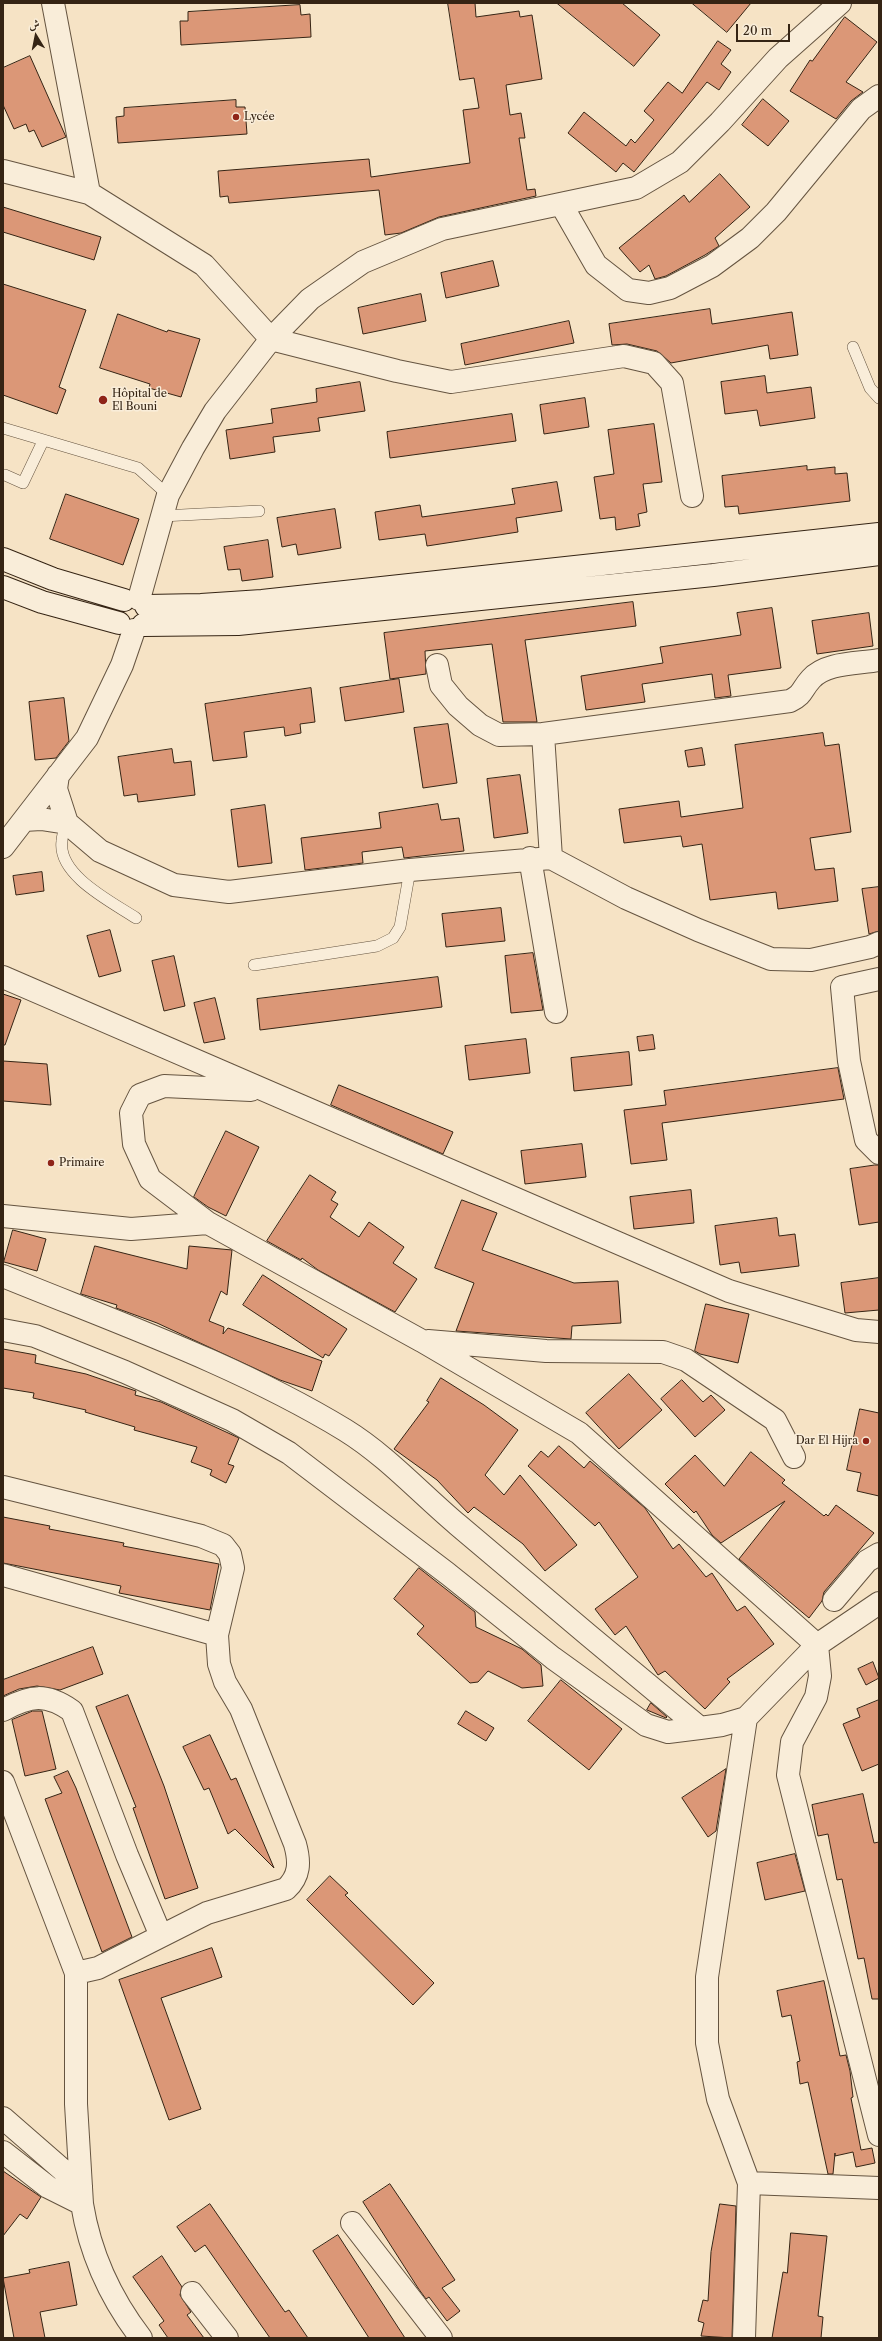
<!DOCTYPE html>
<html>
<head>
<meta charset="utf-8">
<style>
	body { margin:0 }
	#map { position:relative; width:882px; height:2341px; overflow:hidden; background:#f6e3c5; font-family:"Libre Caslon Text",Amiri,serif }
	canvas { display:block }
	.frame { position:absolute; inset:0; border:4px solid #352414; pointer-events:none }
	.north { position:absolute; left:16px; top:16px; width:40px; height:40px; -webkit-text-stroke:3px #f9edd9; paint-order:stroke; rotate:350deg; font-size:11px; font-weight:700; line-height:16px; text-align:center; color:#352414 }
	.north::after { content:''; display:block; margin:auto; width:14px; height:18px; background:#352414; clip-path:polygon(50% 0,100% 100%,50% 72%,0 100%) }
	.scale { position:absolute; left:736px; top:24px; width:54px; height:18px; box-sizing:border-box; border:2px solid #352414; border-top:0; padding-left:5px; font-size:12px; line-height:14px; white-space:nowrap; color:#352414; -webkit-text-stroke:3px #f9edd9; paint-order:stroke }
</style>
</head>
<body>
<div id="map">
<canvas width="882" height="2341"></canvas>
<div class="frame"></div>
<div class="north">ش</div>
<div class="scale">20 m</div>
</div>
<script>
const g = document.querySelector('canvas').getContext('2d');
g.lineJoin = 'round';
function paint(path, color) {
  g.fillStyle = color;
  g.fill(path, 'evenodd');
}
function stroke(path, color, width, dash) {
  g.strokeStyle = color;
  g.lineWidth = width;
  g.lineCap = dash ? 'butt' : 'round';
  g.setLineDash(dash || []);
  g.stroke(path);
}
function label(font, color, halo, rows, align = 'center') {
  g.font = font + ' "Libre Caslon Text",serif';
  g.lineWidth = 3;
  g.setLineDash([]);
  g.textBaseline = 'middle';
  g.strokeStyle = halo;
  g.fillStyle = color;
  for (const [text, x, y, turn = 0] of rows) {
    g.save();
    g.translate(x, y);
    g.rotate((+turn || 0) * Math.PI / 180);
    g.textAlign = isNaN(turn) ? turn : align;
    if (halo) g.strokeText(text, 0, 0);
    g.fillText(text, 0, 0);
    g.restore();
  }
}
const building = new Path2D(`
	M448,3h27l1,14 43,-6 1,6 12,-2 10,64 -36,6 4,30 11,-2 4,25h-6l8,52 8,-1 1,7 -97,21 -38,16 -16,2 -6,-45 -150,13 -1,-7 -8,1 -2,-26 151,-12 2,18 99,-14 -7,-53 16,-2 -5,-30 -14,2z
	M557,3h65l38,32 -26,31z
	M692,3h59l-24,29z
	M300,5l1,10 9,-1 1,23 -130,8 -1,-24h8v-9z
	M845,17l32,25 -31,40 17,10 -12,9 -15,18 -46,-28 20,-31 2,1z
	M718,41l13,9 -10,14 10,8 -12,18 -12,-8 -73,90 -11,-9 -7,9 -48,-39 16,-21 42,34 5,-7 4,4 19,-23 -10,-9 24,-29 14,11z
	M30,56l36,81 -24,10 -8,-17 -5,2 -3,-8 -12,5 -11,-24v-37z
	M763,99l26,22 -21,25 -26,-21z
	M236,100v7h9l2,27 -129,9 -2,-26 8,-1v-8z
	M720,174l30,33 -35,31 4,8 -14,9 -39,21 -11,3 -6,-14 -9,7 -21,-24 65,-53 5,7z
	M3,207l98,30 -7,23 -91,-28z
	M493,261l6,25 -53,12 -5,-25z
	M3,284l83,26 -27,77 7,3 -9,24 -54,-19z
	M421,294l5,27 -63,13 -5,-26z
	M710,309l2,15 80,-12 6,43 -28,4 -2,-14 -97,18 -14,-12 -30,-7 -15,1 -3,-21z
	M118,314l49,18 1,-2 32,9 -19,58 -32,-9 1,-4 -50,-16z
	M569,321l5,22 -109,22 -4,-21z
	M765,376l2,17 44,-6 4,31 -55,8 -3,-16 -32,4 -4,-32z
	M360,382l5,29 -47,7 2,13 -47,6 2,15 -45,7 -4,-29 47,-7 -2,-14 46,-7 -1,-13z
	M585,398l4,29 -45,7 -4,-29z
	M512,414l4,27 -126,17 -3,-26z
	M654,424l8,58 -19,2 4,28 -9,2 2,12 -24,4 -1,-13 -15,2 -6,-42 20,-3 -6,-44z
	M807,466v4l28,-3v7l12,-1 3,28 -111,13 -1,-8 -13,1 -3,-31z
	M557,482l5,29 -46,7 2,14 -91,14 -2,-12 -46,6 -4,-28 45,-7 2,12 93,-13 -3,-15z
	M66,494l73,25 -16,46 -73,-26z
	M335,509l6,39 -43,7 -2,-11 -14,3 -5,-29z
	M268,540l5,37 -31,4 -2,-12 -12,1 -4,-23z
	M633,602l3,24 -111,14 12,82h-34l-11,-78 -67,7 1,23 -36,5 -6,-46z
	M772,608l9,60 -53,7 3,21 -16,2 -3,-24 -70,10 3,18 -59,8 -5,-34 82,-13 -3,-16 81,-12 -4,-22z
	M869,613l4,33 -56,8 -5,-33z
	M399,679l5,33 -59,9 -5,-33z
	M311,688l4,34 -15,2 1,9 -16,3 -1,-9 -40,5 3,25 -34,4 -8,-57z
	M64,698l5,43 -13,17 -21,2 -6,-58z
	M448,724l9,59 -34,5 -9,-60z
	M823,733l2,13 14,-2 12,88 -41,6 5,32 19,-2 4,33 -60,8 -2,-17 -66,8 -8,-56 -19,3 -2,-11 -57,7 -5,-34 60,-8 2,16 62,-9 -8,-63z
	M702,748l3,17 -17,2 -3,-16z
	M172,749l2,14 17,-2 4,34 -57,7 -1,-8 -13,2 -6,-39z
	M520,775l8,58 -34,5 -7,-59z
	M438,804l3,16 18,-2 5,33 -60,7 -2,-11 -40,5 1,11 -58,7 -4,-32 80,-10 -2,-15z
	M265,805l7,58 -34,4 -7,-57z
	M42,872l2,19 -28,4 -3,-19z
	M879,887v44l-10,3 -7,-45z
	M501,908l4,33 -59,6 -4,-33z
	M110,930l11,41 -22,6 -12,-41z
	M533,953l10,57 -32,3 -6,-57z
	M174,956l11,50 -21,5 -12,-50z
	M438,977l4,30 -182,23 -3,-31z
	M3,994l18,6 -16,45h-2z
	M215,998l10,41 -21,4 -10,-40z
	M653,1035l2,14 -16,2 -2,-14z
	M526,1039l4,34 -61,7 -4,-34z
	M629,1052l3,33 -58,6 -3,-33z
	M3,1061l44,3 4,41 -48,-4z
	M838,1068l6,31 -182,24 5,37 -36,4 -7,-54 42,-5 -2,-14z
	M339,1085l114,47 -10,22 -112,-49z
	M226,1131l33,16 -33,69 -18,-9 -14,-10z
	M582,1144l4,33 -61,7 -4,-33z
	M875,1165h4v57l-20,3 -9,-56z
	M310,1175l26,17 -5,8 7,4 -8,13 29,20 10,-15 35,25 -11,16 24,16 -22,33 -77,-42 -16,-12 -1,2 -34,-19z
	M691,1190l3,33 -60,6 -4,-32z
	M462,1200l35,13 -15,37 92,33 44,-2 3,42 -49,3 -1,13 -115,-8 18,-48 -39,-15z
	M777,1218l2,18 16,-2 4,32 -58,7 -2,-11 -19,3 -5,-39z
	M13,1230l33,9 -9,32 -33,-9z
	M95,1246l92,23 2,-23 43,4 -5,45 -6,-4 -12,30 15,6 -1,7 5,-6 94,33 -10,30 -32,-11 -123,-57 -41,-15 1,-3 -36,-11z
	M263,1275l84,54 -18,27 -4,-2 -2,4 -80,-53z
	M879,1278v32l-34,3 -4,-30z
	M706,1304l43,10 -11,49 -38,-9 -5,-3z
	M3,1349l33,6 -1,8 51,11 50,17 -1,4 26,7 78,36 -11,26 6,2 -8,17 -16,-8 2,-5 -21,-8 6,-15 -63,-17 1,-3 -50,-15 1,-2 -53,-12 1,-5 -31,-5z
	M629,1374l33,36 -43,39 -33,-36z
	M441,1378l43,27 34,25 -33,45 19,20 16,-20 57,70 -32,26 -22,-27 -49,-37 -6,6 -31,-33 -43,-31 35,-47 -2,-1z
	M682,1380l21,22 8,-7 14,15 -30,27 -34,-38z
	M860,1409l19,4v83l-22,-5 4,-18 -14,-3z
	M559,1446l25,22 6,-7 55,47 28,41 6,-5 27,33 6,-4 25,38 8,-5 29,38 -47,35 3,3 -25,27 -40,-38 -7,4 -32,-49 -11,9 -20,-26 43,-32 -39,-55 -4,4 -67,-60 13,-15 7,6z
	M751,1452l34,28 -3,3 42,33 2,-2 2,2 8,-11 38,28 -50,59 -2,9 -13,17 -70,-59 46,-58 -64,42 -9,-8 -16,-24 -2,2 -29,-29 30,-29 29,31z
	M3,1517l47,9 -1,3 75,14 -1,3 96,18 -9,46 -91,-17 2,-7 -118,-23z
	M419,1568l56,44 1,15 46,22 19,16 2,21 -21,2 -34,-17 -10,11 -8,1 -53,-49 7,-8 -30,-27z
	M93,1647l10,27 -43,16 -23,-4 -18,3 -16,7v-16z
	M873,1662l6,16 -13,7 -8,-16z
	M561,1680l61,49 -33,41 -61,-49z
	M128,1695l36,91 34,102 -33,11 -32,-91 3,-1 -40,-100z
	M879,1700v64l-17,7 -19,-47 17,-7 -3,-8z
	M651,1703l16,14 -1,1 -19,-8z
	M33,1711h9l14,58 -31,7 -13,-56z
	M466,1711l28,17 -8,13 -28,-17z
	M210,1735l21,45 5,-2 38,90 -39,-39 -7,5 -19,-46 -5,2 -21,-43z
	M726,1769l-10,62 -8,6 -26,-39z
	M68,1771l8,17 56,149 -30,15 -57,-153 17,-6 -8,-16z
	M863,1794l11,49 5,-1v157h-7l-8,-41 -6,1 -16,-80 -5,1 -9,-46 -10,2 -6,-31z
	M795,1854l10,37 -40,9 -8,-37z
	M330,1876l18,17 -3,2 89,88 -21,22 -106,-105z
	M212,1948l10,29 -61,21 40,111 -32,11 -50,-140z
	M824,1981l16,75 6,-1 4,16 3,26 -2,1 10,52 11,-2 3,15 -19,4 -3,-15 -18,4v-3l-2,21h-5l-20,-92 -8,2 -3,-22 3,-1 -9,-46 -9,2 -5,-26z
	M3,2171l38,26 -14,22 -7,-5 -17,22z
	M390,2184l65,96 -13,8 18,23 -13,10 -18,-24 -3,2 -8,-11 -55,-86z
	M210,2204l75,108 4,-2 19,28h-38l-65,-93 -10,7 -18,-25z
	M720,2204l16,2 -4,132 -31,-2 3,-13 -6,-2 5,-21 5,1 3,-49z
	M791,2233l36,3 -9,80 5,1 -2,21h-49l11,-66 4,1z
	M338,2235l67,103h-36l-56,-87z
	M162,2256l20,31 -2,8 11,17 -4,3 17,23h-36l-9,-13 5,-4 -31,-44z
	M69,2262l8,43 -37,7 5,26h-31l-11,-60 27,-5 -1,-3z`);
const service = new Path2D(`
	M853,347l17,41 9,10
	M3,428l135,40 30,27
	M5,475l18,8 20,-42
	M162,516l97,-5
	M67,823c-2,5 -5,12 -5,18 -5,34 50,61 74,77
	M254,965l123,-19 16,-8 7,-11 10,-57`);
const minor = new Path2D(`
	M53,3l36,190 115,72 67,74 126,32 54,11 173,-26 30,7 18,20 20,113
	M3,171l86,22
	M561,204l35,61 32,25 21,3 21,-5 42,-22 38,-28 26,-26 85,-103 18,-13
	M139,599l29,-104 25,-47 22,-37 56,-72 39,-40 53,-37 79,-33 194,-41 44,-26 40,-40 58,-64 62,-55
	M437,665l4,20 17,21 22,19 19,10 44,-1
	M58,775l-2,14 11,34 33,28 74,34 55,7 181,-22 141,-12 75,40 72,32 73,29 40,1 59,-13 9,-4
	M24,820l17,-1 26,4
	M3,847l84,-109 35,-73 12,-35
	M530,858l26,154
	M551,858l-8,-124 247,-33c14,-7 11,-11 21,-22 15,-17 47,-15 68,-19
	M3,977l726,314 127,39 23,2
	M879,979l-37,8 7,74 17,79 13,13
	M3,1216l128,13 77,-6 214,118 157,92 238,212 3,31 -4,21 -24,45 -4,33 91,360
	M208,1223l-58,-44 -16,-35 -3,-31 9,-18 24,-9 87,4
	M3,1276c115,47 235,89 342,154 42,26 75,63 113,95 80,68 161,136 242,203l-32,4 -22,-7 -93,-67 -105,-84 -159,-121 -57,-33 -107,-48 -90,-36 -32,-6
	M428,1341l118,10 117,1 23,8 89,60 19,37
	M3,1487l198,49 22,9 7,9 3,14 -16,67 2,29 6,18 16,27 54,135c5,18 5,32 -9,45l-79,24 -109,55 -22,5
	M3,1575l214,60
	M834,1600l33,-39 12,-7
	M3,1710c28,-15 43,-17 69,1l55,144 34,81
	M700,1728l22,-3 24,-7 71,-73 62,-42
	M3,1782l73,191v131l6,100
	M3,2118l78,68
	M3,2152l45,35 34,17c8,49 29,95 59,134
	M749,2183l130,5
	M352,2223l89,115
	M192,2293l35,45
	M744,2338l5,-155 -31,-84 -11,-56v-66l39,-259`);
const secondary = new Path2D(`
	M3,559l50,20 71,21
	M3,587l39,15 77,21
	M146,606l55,-1 61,-4 617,-67
	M143,625l95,-1 475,-49 166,-21`);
const markers = [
	[236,117,4,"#8f2418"],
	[103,400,5,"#8f2418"],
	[51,1163,4,"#8f2418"],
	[866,1441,4,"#8f2418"]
];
const poiNames = [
	["Lycée",244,117],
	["Hôpital de",112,394],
	["El Bouni",112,407],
	["Primaire",59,1163],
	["Dar El Hijra",858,1441,"right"]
];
paint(building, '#db9777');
stroke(building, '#352414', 1);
stroke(service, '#655440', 12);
stroke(minor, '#655440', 24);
stroke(secondary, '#352414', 24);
stroke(service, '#f9edd9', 11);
stroke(minor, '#f9edd9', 22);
stroke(secondary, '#f9edd9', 22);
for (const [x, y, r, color] of markers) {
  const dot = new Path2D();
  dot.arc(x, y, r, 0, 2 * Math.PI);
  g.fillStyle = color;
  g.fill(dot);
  stroke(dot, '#f9edd9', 1.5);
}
label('11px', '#352414', '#f9edd9', poiNames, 'left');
</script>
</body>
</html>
